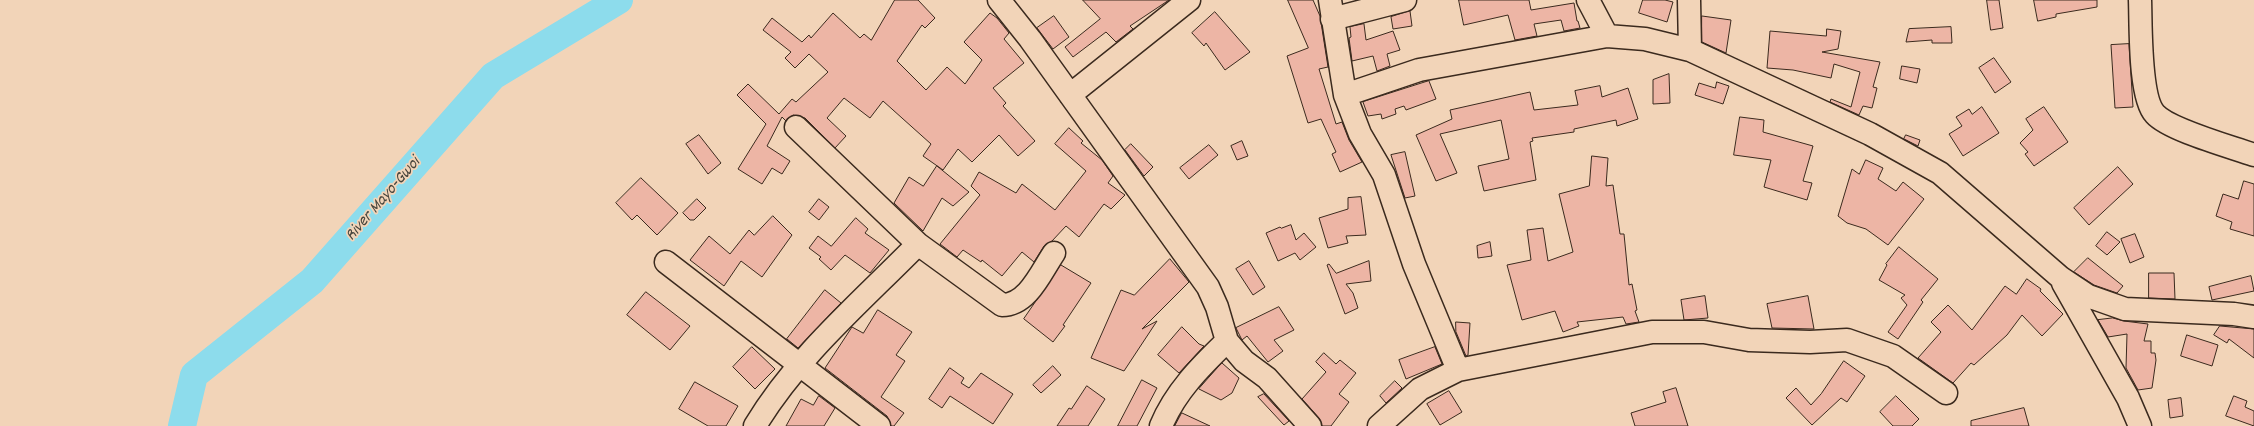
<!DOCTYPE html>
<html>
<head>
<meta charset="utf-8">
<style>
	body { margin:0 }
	canvas { display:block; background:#f2d4b8 }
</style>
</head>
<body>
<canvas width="2254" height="426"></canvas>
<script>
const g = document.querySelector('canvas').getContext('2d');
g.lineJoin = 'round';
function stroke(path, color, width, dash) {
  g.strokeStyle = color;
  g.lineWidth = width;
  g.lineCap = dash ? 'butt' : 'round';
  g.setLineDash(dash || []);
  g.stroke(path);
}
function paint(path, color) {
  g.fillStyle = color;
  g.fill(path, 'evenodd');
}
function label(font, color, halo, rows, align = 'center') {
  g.font = font + ' Dekko,sans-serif';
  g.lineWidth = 3.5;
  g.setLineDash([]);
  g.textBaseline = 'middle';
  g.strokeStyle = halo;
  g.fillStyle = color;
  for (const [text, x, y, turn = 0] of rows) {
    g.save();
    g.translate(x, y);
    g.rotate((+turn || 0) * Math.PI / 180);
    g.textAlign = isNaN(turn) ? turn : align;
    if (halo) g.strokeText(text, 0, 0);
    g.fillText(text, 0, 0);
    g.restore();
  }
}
const river = new Path2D(`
	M182,426l12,-51 118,-94 181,-205 126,-76`);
const building = new Path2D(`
	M895,0h23l17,18 -10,10 -3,-3 -25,36 29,29 21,-23 18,17 17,-24 -18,-18 26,-29 7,5 12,15 -5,6 20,24 -31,25 13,15 -3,3 32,35 -17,15 -19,-21 -27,27 -14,-13 -15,21 -20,-14 8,-12 -48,-43 -13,17 -26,-20 -17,20 19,18 -11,12 -30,-30 -12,-3 -7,6 -4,-4 -15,29 23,15 -8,13 -10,-6 -10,16 -24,-15 28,-45 -29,-29 11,-11 31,30 13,-15 4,3 32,-30 -19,-18 -14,14 -10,-10 6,-6 -28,-22 9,-12 30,24 7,-7 2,3 22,-25 27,25 4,-4 7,6z
	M1083,0h86l-39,26 3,3 -17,13 -10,-10 -33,25 -8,-10 35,-28z
	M1288,0h25l7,16 8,51 -9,2 17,55 6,-2 7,18 13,22 -22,10 -8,-18 4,-2 -15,-33 -13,4 -21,-67 21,-8z
	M1459,0h70l2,10 43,-7 3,18h1l2,7 -16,3 -3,-11 -27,4 3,12 -22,4 -7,-25 -44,10z
	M1643,0h22l8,2 -6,20 -28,-9z
	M1987,0h12l4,28 -12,2z
	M2034,0h63v7l-41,7v3l-18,4z
	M1410,11l2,15 -19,3 -2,-12z
	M1215,12l35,40 -25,18 -19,-27 -2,3 -12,-13z
	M1054,16l15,21 -16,12 -16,-21z
	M1702,16l29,4 -5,33 -24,-11z
	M1364,24l2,16 27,-9 7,19 -13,4 3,12 -13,5 -4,-15 -21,5 -3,-23 2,-1 -1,-10z
	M1951,27l1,16h-20v-3l-26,2 3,-13z
	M1827,29l14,2 -3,18 -16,3 58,10 -7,25 4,1 -5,20 -9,-2 -4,9 -29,-13 1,-3 20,8 9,-35 -26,-8 -3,14 -38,-8 -26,-2 3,-37 56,5z
	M2129,44l4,63 -18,1 -4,-63z
	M1994,58l17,24 -16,11 -16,-25z
	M1902,66l18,3 -3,14 -17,-4z
	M1669,74l1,29 -17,1v-24z
	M1429,81l7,18 -30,11 -2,-4 -9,3 1,5 -14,5 -1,-5 -13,2 -5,-14z
	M1717,82l12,4 -6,18 -28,-9 4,-12 16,5z
	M1600,86l2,11 26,-9 10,31 -21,7 -1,-6 -42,9v3l-42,6 1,3 -3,1 6,38 -52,11 -6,-25 31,-7 -8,-39 -61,14 17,39 -21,8 -20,-46 36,-16 -2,-9 80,-18 4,18 44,-5 -3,-14z
	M1982,107l17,26 -36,23 -14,-22 13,-8 -6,-9 13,-8 3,5z
	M2044,107l24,35 -34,24 -9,-12 3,-2 -8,-9 13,-13 -7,-11z
	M1740,117l24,3 -1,12 50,14 -10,35 9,2 -5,17 -43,-13 7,-27 -37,-5z
	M1069,128l14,13 -2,2 21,17 11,16 -5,7 17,12 -14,14 -7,-5 -25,33 -13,-11 -14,15 -8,5 -10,16 -12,-10 -20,24 -20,-16 -1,2 -18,-12 -6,7 -17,-13 40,-49 -9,-9 8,-14 37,21 6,-9 33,26 31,-39 -31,-27z
	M699,135l22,28 -13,11 -22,-30z
	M1906,135l14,5 -2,6 -14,-7z
	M1242,141l6,15 -11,4 -6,-14z
	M1131,144l22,23 -9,9 -19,-26z
	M1209,145l9,10 -29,24 -9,-11z
	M1405,152l10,44 -10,2 -14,-43z
	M1592,156l16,2 -2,28 7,-1 7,49h4l5,51 3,-1 5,26 -2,1 4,11 -13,2 -3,-7 -46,5 2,4 -16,6 -8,-21 -33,9 -15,-55 24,-5 -4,-30 16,-2 5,33 25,-9 -14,-58 30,-8z
	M1866,160l17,8 -5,11 18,12 7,-9 21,17 -36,46 -22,-16 -19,-6 -9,-7 14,-47 7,5z
	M937,166l32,26 -16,14 -11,-8 -19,33 -29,-28 15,-26 14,9z
	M2118,167l15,17 -44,41 -15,-17z
	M641,178l37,35 -21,22 -20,-20 -5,5 -16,-17z
	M2244,181l10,3v52l-24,-7 2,-7 -16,-6 7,-22 15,5z
	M1361,197l5,38 -20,1 2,7 -20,5 -9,-30 29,-9v-11z
	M697,199l9,9 -12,12h-4l-7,-7z
	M819,199l10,8 -10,13 -10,-8z
	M773,216l19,19 -30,42 -21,-16 -17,25 -34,-26 19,-24 21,18 19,-24 5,5z
	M856,218l12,11 -3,4 24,17 -19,23 -25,-18 -14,15 -12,-11 2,-2 -12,-9 9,-12 13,10z
	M1291,225l5,15 8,-7 12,14 -16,13 -5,-7 -17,8 -12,-28 14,-6 1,1z
	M2107,232l13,10 -13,13 -11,-9z
	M2135,234l9,23 -14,6 -9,-24z
	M1490,242l2,14 -14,2 -1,-12z
	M1899,247l39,32 -17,21 2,2 -25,37 -10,-7 19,-27 -6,-7 4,-3 -26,-15 8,-15 -1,-1z
	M2088,258l35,28 -6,7 -23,-8 -20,-13z
	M1170,259l19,23 -47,47 15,-8 -33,50 -33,-13 30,-68 13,5z
	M1249,261l16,26 -12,8 -17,-26z
	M1369,261l2,20 -25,3 7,9 5,15 -13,6 -18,-49 2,-1 7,9z
	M1061,265l30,18 -28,42 2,1 -12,16 -29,-23z
	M2149,273h25l1,26 -26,-1z
	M2251,276l3,15 -42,9 -3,-13z
	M2027,279l14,10 -1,2 23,23 -21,22 -20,-21 -15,20 -33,30 -3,-2 -18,20 -35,-25 23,-26 -10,-10 17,-17 24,25 33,-44 11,8z
	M825,290l16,13 -43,45 -11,-9z
	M646,292l44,34 -20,24 -43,-35z
	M1705,296l3,22 -24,2 -3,-20z
	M1808,296l6,33 -42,-1 -5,-24z
	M1279,307l15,23 -20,10 9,11 -15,11 -21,-26 -5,4 -6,-12z
	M878,310l34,22 -16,23 9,6 -24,36 23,16 -10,13h-3l-4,-10 -62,-48 27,-41 11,6z
	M2113,318l11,3 24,3 -4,17h7v12h4l1,7 -4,28 -14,2 -12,-22 1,-34 -19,3 -10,-17z
	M1456,322l14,1 -2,32 -2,1 -10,-24z
	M2220,326l34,3v29l-25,-19 -2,4 -13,-8z
	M1182,327l17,17 5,2 -25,27 -21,-18z
	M2187,335l31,10 -6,21 -31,-10z
	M752,347l23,22 -20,20 -22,-22z
	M1435,347l7,17 -36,15 -7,-19z
	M1324,353l12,11 4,-4 16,13 -17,21 10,8 -18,24h-9l-3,-8 -17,-19 24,-27 -10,-10z
	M1844,361l21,15 -18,26 -6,-4 -29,27 -26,-27 10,-10 15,17 10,-11z
	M1222,363l17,15 -7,15 -11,7 -22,-11z
	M1053,366l8,9 -20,18 -8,-8z
	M950,368l14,10 -3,5 8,5 12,-15 32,21 -20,30 -43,-28 -8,12 -13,-9z
	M1142,380l15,8 -20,38h-19z
	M1395,381l7,7 -16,15 -6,-7z
	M695,382l43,24 -12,20h-18l-29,-17z
	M1087,386l18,13 -17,27h-31l12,-18 2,1z
	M1676,388l12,38h-53l-4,-13 35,-11 -3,-10z
	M1449,391l13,21 -22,13 -13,-21z
	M1264,394l25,27 -5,4 -26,-28z
	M819,396l16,12 -11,18h-38l15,-27 12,6z
	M1896,396l23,23 -7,7h-19l-13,-14z
	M2234,396l13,5 -2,6 9,4v15l-28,-10z
	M2181,398l2,18 -13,2 -2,-18z
	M2024,408l5,18h-58v-5z
	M1182,413l28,13h-35z`);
const minor = new Path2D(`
	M999,0l31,39 178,248 9,20 10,34 17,20 23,17 43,48
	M1330,0l15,95 15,39 24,41 30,89 44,106
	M1588,0l19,36
	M1689,0l1,50
	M2140,0c1,25 -1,97 15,114 14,16 77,33 99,41
	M1332,19l73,-19
	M1070,95l119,-95
	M1345,95l74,-25 188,-34 38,3 45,11 180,84 70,39 121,105 27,18 37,13 109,5 20,3
	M796,127l122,117 84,61c26,0 39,-33 52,-52
	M666,262l213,164
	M2063,283l65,115 12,28
	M755,426c42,-70 106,-124 163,-182
	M1161,426c14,-34 40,-60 66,-85
	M1379,426l41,-37 38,-19 194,-38h52l45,8 61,2 37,-2 46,16 53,37`);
const waterNames = [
	["River Mayo-Gwoi",384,200,-49]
];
stroke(river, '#8ddcec', 28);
paint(building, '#edb5a5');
stroke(building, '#3b2a1e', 1);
stroke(minor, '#3b2a1e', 25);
stroke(minor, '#f2d4b8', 22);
label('italic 17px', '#47453d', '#f2d4b8', waterNames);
</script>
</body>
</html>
